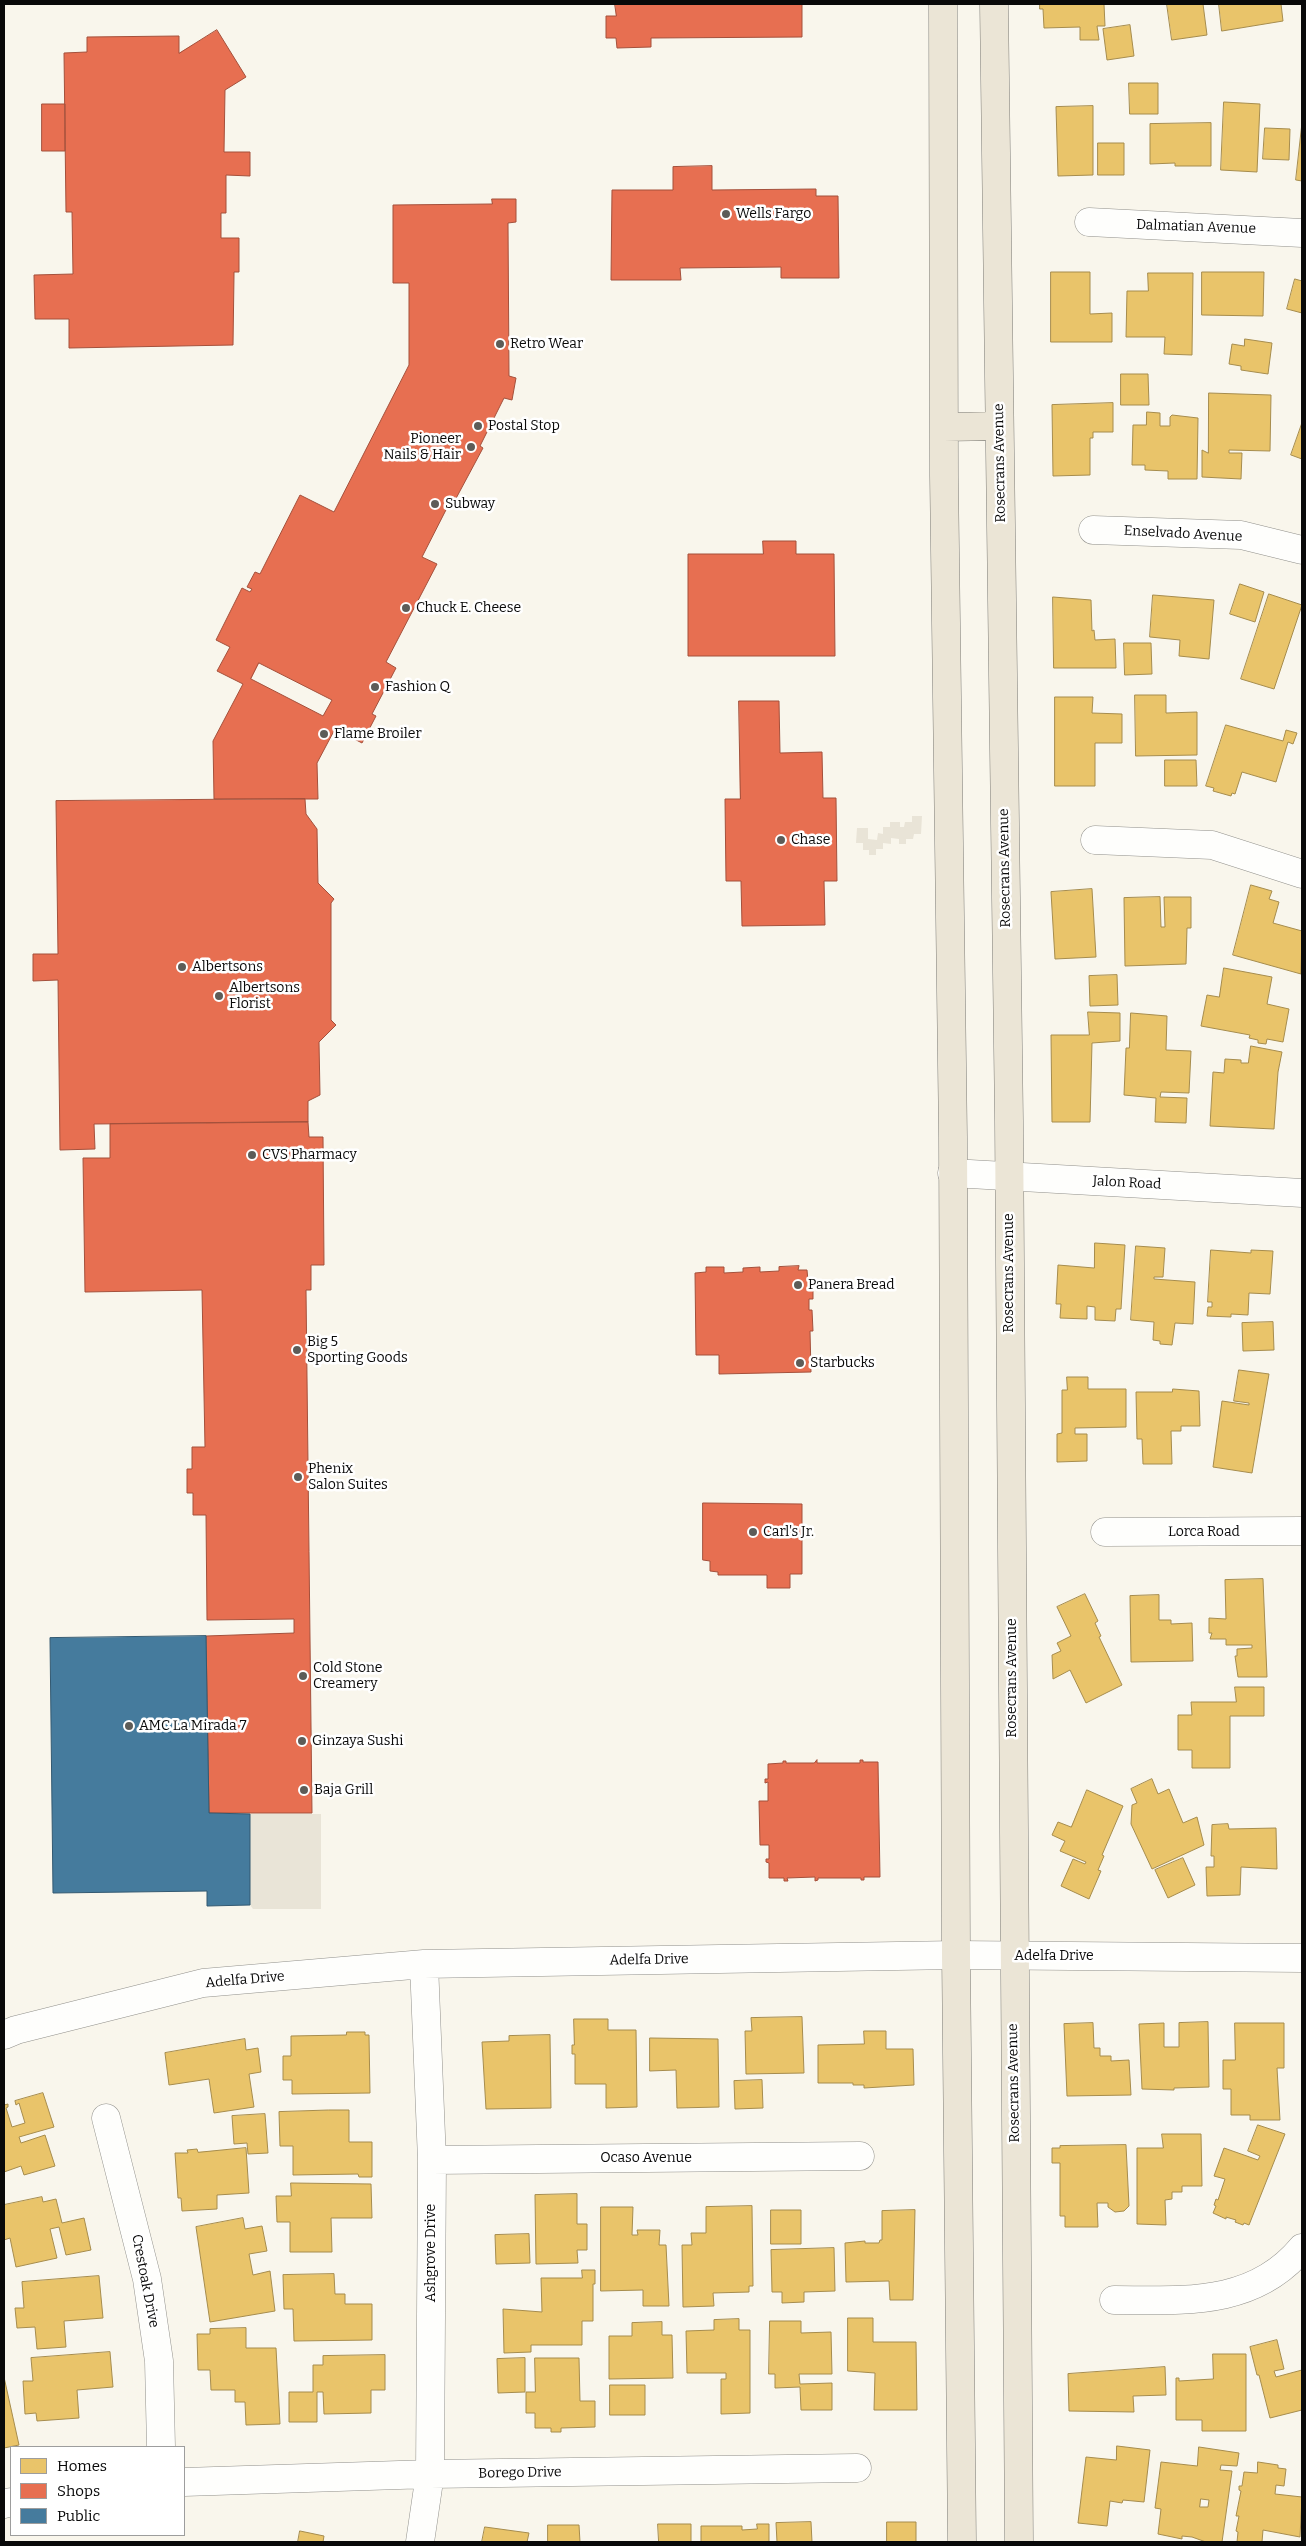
<!DOCTYPE html>
<html>
<head>
<meta charset="utf-8">
<style>
	body { margin:0 }
	#map { position:relative; width:1306px; height:2546px; overflow:hidden; background:#f9f6ec; font-family:Bitter,serif }
	canvas { display:block }
	.frame { position:absolute; inset:0; border:5px solid #090909; pointer-events:none }
	.legend { position:absolute; left:10px; top:2446px; width:175px; height:90px; box-sizing:border-box; background:#fff; border:1px solid #9d9d9d; margin:0; padding:6px 9px; list-style:none; font-size:15px; color:#090909 }
	.legend li { display:flex; align-items:center; gap:10px; height:25px }
	.legend b { width:25px; border:1px solid #9d9d9d }
</style>
</head>
<body>
<div id="map">
<canvas width="1306" height="2546"></canvas>
<div class="frame"></div>
<ul class="legend">
<li><b style="height:14px;background:#e9c46a"></b>Homes</li>
<li><b style="height:14px;background:#e76f51"></b>Shops</li>
<li><b style="height:14px;background:#457b9d"></b>Public</li>
</ul>
</div>
<script>
const g = document.querySelector('canvas').getContext('2d');
g.lineJoin = 'round';
function paint(path, color) {
  g.fillStyle = color;
  g.fill(path, 'evenodd');
}
function stroke(path, color, width, dash) {
  g.strokeStyle = color;
  g.lineWidth = width;
  g.lineCap = dash ? 'butt' : 'round';
  g.setLineDash(dash || []);
  g.stroke(path);
}
function label(font, color, halo, rows, align = 'center') {
  g.font = font + ' Bitter,serif';
  g.lineWidth = 5;
  g.setLineDash([]);
  g.textBaseline = 'middle';
  g.strokeStyle = halo;
  g.fillStyle = color;
  for (const [text, x, y, turn = 0] of rows) {
    g.save();
    g.translate(x, y);
    g.rotate((+turn || 0) * Math.PI / 180);
    g.textAlign = isNaN(turn) ? turn : align;
    if (halo) g.strokeText(text, 0, 0);
    g.fillText(text, 0, 0);
    g.restore();
  }
}
const plaza = new Path2D(`
	M912,816h10l-1,18h-7l-1,5h-7v5h-7v-5l-8,-1v6l-8,-1v6h-7v6h-7v-5h-6v-7h-7l1,-15h11v11l9,1 1,-7 5,1v-7h7v-5h10v5h4l1,-5h7z
	M250,1814h71v95h-68l-3,-4z`);
const homes = new Path2D(`
	M1040,4h64l1,22h-8l2,14h-19v-13l-36,1 -1,-19h-3z
	M1167,4h36l4,31 -35,5z
	M1219,4h62l2,17 -61,10z
	M1130,25l4,31 -27,4 -4,-31z
	M1129,83h29v31h-28z
	M1224,102l36,2 -3,68 -36,-2z
	M1093,106v69l-35,1 -2,-69z
	M1211,123v43h-36v-3l-25,1v-40z
	M1302,123v58l-6,-1z
	M1265,128l25,1 -1,31 -26,-1z
	M1098,143h26v32h-26z
	M1051,272h39v42l22,-1v29h-61z
	M1202,272h62l-1,44 -61,-1z
	M1148,273h45l-1,82 -28,-1 1,-17h-39l1,-46h21z
	M1295,279l7,2v32l-15,-4z
	M1245,339l27,4 -4,31 -27,-4v-4l-12,-2 3,-20 12,2z
	M1121,374h27l1,31h-28z
	M1209,393l62,2 -1,56 -41,-1v3h13l-1,26 -39,-2v-27l6,3z
	M1113,403v29h-20v6h-3v37l-37,1 -1,-71z
	M1147,412l13,1v13h10v-9l2,-2 26,3 -1,61h-29v-8l-23,-1v-5h-13l1,-40h13z
	M1302,423v36l-11,-4z
	M1240,584l24,8 -9,30 -25,-8z
	M1269,594l33,11 -28,84 -33,-10z
	M1153,595l61,5 -5,59 -30,-3 1,-16 -30,-3z
	M1053,597l38,3 1,31 2,-1 1,10 20,-1 1,29h-62z
	M1124,643h27l1,31 -27,1z
	M1135,695h31v18l31,-1v43l-61,1z
	M1055,697h38l-1,16 30,1v29h-27v43h-40z
	M1226,725l57,16 3,-11 11,3 -4,11 -5,-2 -12,40 -34,-10 -7,22 -3,-1 -1,3 -18,-5 1,-3 -8,-2z
	M1165,760h31l1,26h-32z
	M1251,885l21,6 -3,8 10,3 -6,21 29,8 -1,43 -68,-19z
	M1092,889l4,68 -41,2 -4,-67z
	M1160,897l1,30h4l-1,-30h27v31h-4l-1,36 -61,2 -1,-68z
	M1224,968l48,9 -5,27 22,5 -6,33 -16,-3 -1,5 -8,-1v-3l-9,-2 1,-3 -49,-9 6,-31 12,2z
	M1117,975l1,30 -28,1 -1,-30z
	M1088,1012l32,1v28l-28,2 -2,79h-38l-1,-87h38z
	M1131,1013l36,3 -1,34 25,1 -2,42 -28,-1 -1,5 27,1 -1,25 -31,-1 1,-24 -32,-3 2,-47h3z
	M1251,1046l31,6 -4,20 -4,57 -64,-3 3,-54 11,1 1,-14 16,1v3h7z
	M1095,1243l30,2 -4,64h-5l-1,12 -20,-1v-13l-8,-1v13l-27,-1 1,-14h-5l2,-39 36,3z
	M1136,1246l29,2 -2,29h-9v2l41,3 -2,42 -18,-1 -3,22 -12,-1v-3l-7,-1 1,-18 -23,-2z
	M1211,1250l40,3v-3l22,1 -3,43 -21,-1 -1,22 -17,-1v3l-24,-1 1,-9h4v-5h-4z
	M1273,1322l1,28 -31,1 -1,-28z
	M1239,1370l30,4 -17,99 -39,-6 9,-66 27,4v-2l-15,-2z
	M1067,1377h21v12h38v38l-51,1v6h12v27l-30,1v-28l5,-1v-43h5z
	M1173,1389l26,2 1,35h-19v5h-10l1,33h-29l-1,-25h-5l-1,-47h36z
	M1263,1579l4,98h-29l-3,-21h2v-7l15,-1v-3h-26v-6h-16l2,-6h-3v-15l17,1 -1,-39z
	M1085,1594l13,27 -3,2 6,13 -2,1 23,48 -36,18 -16,-33 -17,9 -1,-24 9,-4 -4,-8 14,-7 -14,-29z
	M1159,1595v25h12v4l21,-1 1,38 -62,1 -1,-66z
	M1235,1687h29v29h-34v52h-38v-18h-14v-35h14l-1,-13h45z
	M1152,1779l6,15 11,-5 14,34 14,-6 7,28 -52,24 -21,-45 1,-19 5,-2 -6,-14z
	M1087,1790l36,16 -21,49 2,1 -6,14 3,1 -12,28 -28,-13 12,-27 12,5 1,-2 -26,-11 5,-10 -13,-6 6,-13 13,5z
	M1228,1824l1,5 47,-1 1,41 -36,-2 -1,28 -33,1 -1,-29h8v-11h-3l1,-31z
	M1183,1858l12,27 -27,13 -13,-28z
	M802,2017l2,56 -58,1 -1,-43h7l-1,-13z
	M574,2019h34v11h28l1,77 -31,1v-24h-31v-30h-3v-9h2z
	M1208,2022l1,65 -35,1v2l-32,-1 -3,-65 25,-1v24h15v-24z
	M1093,2023l1,25h6v8h11v5l18,-1 2,35 -64,1 -3,-72z
	M1235,2023h49v45h-7l3,52h-30v-5h-19v-26h-8v-29h12z
	M864,2031h22v18h27l1,36 -50,3v-3h-11v-2h-35v-38l46,-1z
	M347,2032h18v3h4l1,58 -78,1v-14h-9v-24h8v-20l55,-1z
	M550,2035l1,73 -65,1 -4,-67 27,-1v-5z
	M650,2038l68,1 1,68 -42,1 -1,-38 -26,1z
	M245,2039l1,11 12,-2 3,24 -12,2 5,33 -40,6 -5,-34 -40,6 -4,-32z
	M762,2080l1,28 -28,1 -1,-28z
	M43,2093l11,34 -35,10 2,6 24,-8 10,31 -31,9 -3,-9 -17,6v-67l4,-1v3l-2,1 6,19 13,-4 -6,-20 -3,2 -1,-4z
	M329,2110h20v32h23v35h-13l-1,-3 -65,1v-29h-13l-1,-34z
	M265,2114l3,39 -20,1 -1,-11 -13,1 -2,-28z
	M1258,2125l27,9 -36,91 -5,-2 -1,2 -8,-3 1,-2 -10,-3v2l-13,-6 3,-7 -2,-1 2,-6 2,1 7,-21 -11,-3 10,-28 34,12 2,-4 -12,-5z
	M1162,2134h39l1,52h-20v6h-10v7l-7,1 1,25 -29,-1v-76h26z
	M1126,2145l3,61 -5,5 -9,1 -7,-5v-4h-11l1,24h-33v-11h-5v-53h-8v-15h8v-2z
	M246,2148l3,45 -32,2v14l-35,2 -1,-13h-3l-3,-45h13l-1,-3 10,-1 1,3z
	M291,2183l80,1 1,34h-41l1,34h-42v-30h-13l-1,-26h15z
	M577,2194v30h10v26h-10l1,13 -42,1 -1,-69z
	M42,2197l1,5 13,-3 6,24 22,-5 7,32 -25,5 -7,-28 -9,2 7,29 -41,9 -6,-29 -6,2v-35z
	M752,2206l1,80h-4v6l-36,1 1,13 -31,1 -1,-62h10l-1,-12h15v-26z
	M601,2207h32l-1,28h6l-1,-5h23l-1,15h7l3,61h-26v-16l-42,1z
	M771,2210h30v34h-30z
	M915,2210l-2,90h-23l-1,-19 -43,1 -1,-39 20,-2v2h14l1,-3h2v-29z
	M243,2218l2,11 17,-3 5,25 -18,3 4,21 17,-4 5,40 -65,11 -14,-95z
	M529,2234l1,29 -34,1 -1,-29z
	M834,2248l1,43 -31,1v10l-22,1v-11h-10l-1,-42z
	M582,2270h13v14h-2v37h-11v24h-51v7l-27,1 -1,-44 39,3 -1,-34h41z
	M334,2274l1,20h10v10h27v36l-78,1 -1,-32h-9l-1,-34z
	M99,2276l4,42 -39,3 2,26 -29,2 -2,-22 -18,1 -2,-20h9l-2,-26z
	M848,2318h25v24h43l1,68h-43l1,-37 -27,-2z
	M739,2319v11h11v83l-29,1v-35h5v-6h-39l-1,-42 28,-1v-10z
	M770,2321h31v12l30,-1 1,42h-33l1,10 32,-1v27h-31l-1,-23 -25,1v-14h-6z
	M662,2322v13h10l1,43 -64,1v-43h23v-13z
	M246,2328v20h30l4,76 -34,1 -1,-23h-10v-12h-24l-1,-20h-12l-1,-36h13v-5z
	M1277,2340l7,29 -10,2 2,6 26,-7v40l-32,8 -11,-43h-2l-7,-28z
	M110,2352l3,35 -36,3 2,28 -42,3 -1,-8 -11,1 -2,-33h10l-2,-23z
	M1213,2354h33v77h-44v-11h-26v-42h3v3l34,-2z
	M385,2355v35h-14v23l-47,1 -1,-22h-6v30h-28v-30h24v-27h10v-9z
	M525,2358v34l-27,1 -1,-34z
	M535,2358h44l1,43h15v26l-34,1v4h-10v-4h-16v-15h-9v-21h9z
	M1165,2367l1,28 -33,1 1,16 -65,-1 -1,-37z
	M4,2377l15,68 -15,3z
	M610,2385h35v30h-35z
	M1117,2446l33,4 -6,52 -21,-2 -1,3 -12,-2 -3,25 -29,-3 8,-66 30,3z
	M1199,2447l40,6 -2,13 -16,-1 -1,5 12,1 -10,71h-16l-14,-5 -10,-1v3l-24,-5 3,-25 -6,-1 6,-46 36,4zM1201,2499l8,1 -1,7h-8z
	M1258,2462l20,3v3l8,1 -2,17 -8,-1 -1,9 27,3 -2,40 -37,-7 -1,12h-25l1,-10 -2,-1 3,-15h-3l5,-25 -2,-1v-4h3l2,-14 13,1z
	M811,2522l1,20h-35l-1,-19z
	M887,2522h29v20h-29z
	M658,2524h33v18h-32z
	M757,2524h12v18h-68v-16h41v4l15,-1z
	M548,2525h31l1,17h-32z
	M485,2527l44,6 -2,9h-45z
	M300,2531l24,5 -1,6h-25z`);
const shops = new Path2D(`
	M615,4h187v33l-151,1v9l-34,1 -1,-10h-10v-22h10z
	M217,30l29,47 -21,13 -1,62h26v24l-24,-1v38h-5v25h18v34h-5v3l-1,70 -164,3v-29h-34l-1,-44 39,-1 -1,-62h-6l-2,-159 23,-1v-15l92,-1v17z
	M42,104h23v47h-23z
	M712,166v24l104,-1v7h22l1,82h-58v-11l-101,1 1,12h-70l1,-90h61v-23z
	M492,199h24v23l-8,1 1,153 7,2 -4,22 -8,-2 -24,48 3,2 -30,56 -3,-2 -28,55 15,7 -51,98 10,6 -24,46 4,2 -14,27 -27,-14 -18,34 1,36h-104l-1,-58 30,-57 -26,-13 13,-24 -14,-7 26,-52 8,4 2,-3 -5,-2 8,-15 5,2 40,-79 34,17 75,-147v-82h-16v-78l99,-1zM259,663l73,37 -9,16 -72,-37z
	M763,541h33v13h38l1,102h-147v-102h75z
	M739,701h40l1,52 42,-1 1,46h13l1,83h-13l1,44 -83,1 -1,-45h-15l-1,-82h15z
	M305,799l1,15 11,15 1,54 16,16 -3,4v117l5,5 -17,17 1,53 -12,6v21l-214,2 1,25 -35,1 -2,-170 -25,1v-27h25l-2,-153z
	M308,1122l1,15h14l1,128h-13v25h-5l6,523h-103l-3,-177 88,-3v-14l-87,1 -1,-105h-13v-22h-6v-24h5v-22h13l-3,-157 -117,2 -2,-134h27v-34z
	M799,1266l-1,4h9l1,11h5v18h-4v11h3l1,21h-3l1,41 -92,2v-19h-23l-1,-82 11,-1v-5h18v6l19,-1v-4l17,-1v5l19,-1v-4z
	M703,1503l99,1v70h-12v14h-23v-13h-49v-3l-8,-1v-10l-7,-1z
	M817,1760v3h43v-3h3v2h15l2,115h-16v3h-3v-2h-43v2l-3,1v-4l-28,1 1,3h-4v-3h-15v-15l-3,-1v-3h3v-14h-9l-1,-44h9v-19l-3,1v-4h3v-15l15,-1v-2h3v2h28z`);
const public = new Path2D(`
	M206,1636l3,177 41,1v91l-43,1v-15l-154,2 -3,-255z`);
const minor = new Path2D(`
	M1089,222l213,11
	M1093,530l148,5 61,15
	M1095,840l117,5 90,29
	M952,1173l350,20
	M1105,1532l197,-1
	M4,2035l12,-5 187,-47 221,-19 532,-9 346,3
	M106,2118l41,161 12,82 2,86
	M432,2160l428,-4
	M1114,2300c69,0 139,7 188,-52
	M184,2482l246,-8 427,-6
	M4,2504l7,-2
	M420,2542l10,-68 2,-314 -8,-196`);
const major = new Path2D(`
	M943,4l1,472 9,661 3,818 6,587
	M994,4l15,1117 10,1421
	M944,427l55,-1`);
const markers = [
	[726,214,5,"#5d5c58"],
	[500,344,5,"#5d5c58"],
	[478,426,5,"#5d5c58"],
	[471,447,5,"#5d5c58"],
	[435,504,5,"#5d5c58"],
	[406,608,5,"#5d5c58"],
	[375,687,5,"#5d5c58"],
	[324,734,5,"#5d5c58"],
	[781,840,5,"#5d5c58"],
	[182,967,5,"#5d5c58"],
	[219,996,5,"#5d5c58"],
	[252,1155,5,"#5d5c58"],
	[798,1285,5,"#5d5c58"],
	[297,1350,5,"#5d5c58"],
	[800,1363,5,"#5d5c58"],
	[298,1477,5,"#5d5c58"],
	[753,1532,5,"#5d5c58"],
	[303,1676,5,"#5d5c58"],
	[129,1726,5,"#5d5c58"],
	[302,1741,5,"#5d5c58"],
	[304,1790,5,"#5d5c58"]
];
const poiNames = [
	["Wells Fargo",736,214],
	["Retro Wear",510,344],
	["Postal Stop",488,426],
	["Pioneer",461,439,"right"],
	["Nails & Hair",461,455,"right"],
	["Subway",445,504],
	["Chuck E. Cheese",416,608],
	["Fashion Q",385,687],
	["Flame Broiler",334,734],
	["Chase",791,840],
	["Albertsons",192,967],
	["Albertsons",229,988],
	["Florist",229,1004],
	["CVS Pharmacy",262,1155],
	["Panera Bread",808,1285],
	["Big 5",307,1342],
	["Sporting Goods",307,1358],
	["Starbucks",810,1363],
	["Phenix",308,1469],
	["Salon Suites",308,1485],
	["Carl's Jr.",763,1532],
	["Cold Stone",313,1668],
	["Creamery",313,1684],
	["AMC La Mirada 7",139,1726],
	["Ginzaya Sushi",312,1741],
	["Baja Grill",314,1790]
];
const streetNames = [
	["Dalmatian Avenue",1196,227,2],
	["Rosecrans Avenue",1000,463,-91],
	["Enselvado Avenue",1183,534,3],
	["Rosecrans Avenue",1005,868,-91],
	["Jalon Road",1127,1183,3],
	["Rosecrans Avenue",1009,1273,-90],
	["Lorca Road",1204,1532],
	["Rosecrans Avenue",1012,1678,-90],
	["Adelfa Drive",1054,1956],
	["Adelfa Drive",649,1960,-1],
	["Adelfa Drive",245,1980,-5],
	["Rosecrans Avenue",1014,2083,-91],
	["Ocaso Avenue",646,2158],
	["Ashgrove Drive",431,2253,-90],
	["Crestoak Drive",145,2281,79],
	["Borego Drive",520,2473,-1]
];
paint(plaza, '#e9e4d7');
paint(homes, '#e9c46a');
stroke(homes, '#a68c4d', 1);
paint(shops, '#e76f51');
stroke(shops, '#a4503b', 1);
paint(public, '#457b9d');
stroke(public, '#335971', 1);
stroke(minor, '#91908b', 29);
stroke(major, '#7e7d78', 29);
stroke(minor, '#fefefc', 28);
stroke(major, '#ebe5d6', 28);
for (const [x, y, r, color] of markers) {
  const dot = new Path2D();
  dot.arc(x, y, r, 0, 2 * Math.PI);
  g.fillStyle = color;
  g.fill(dot);
  stroke(dot, '#fff', 2);
}
label('14px', '#090909', '#fff', poiNames, 'left');
label('14px', '#090909', '#fff', streetNames);
</script>
</body>
</html>
